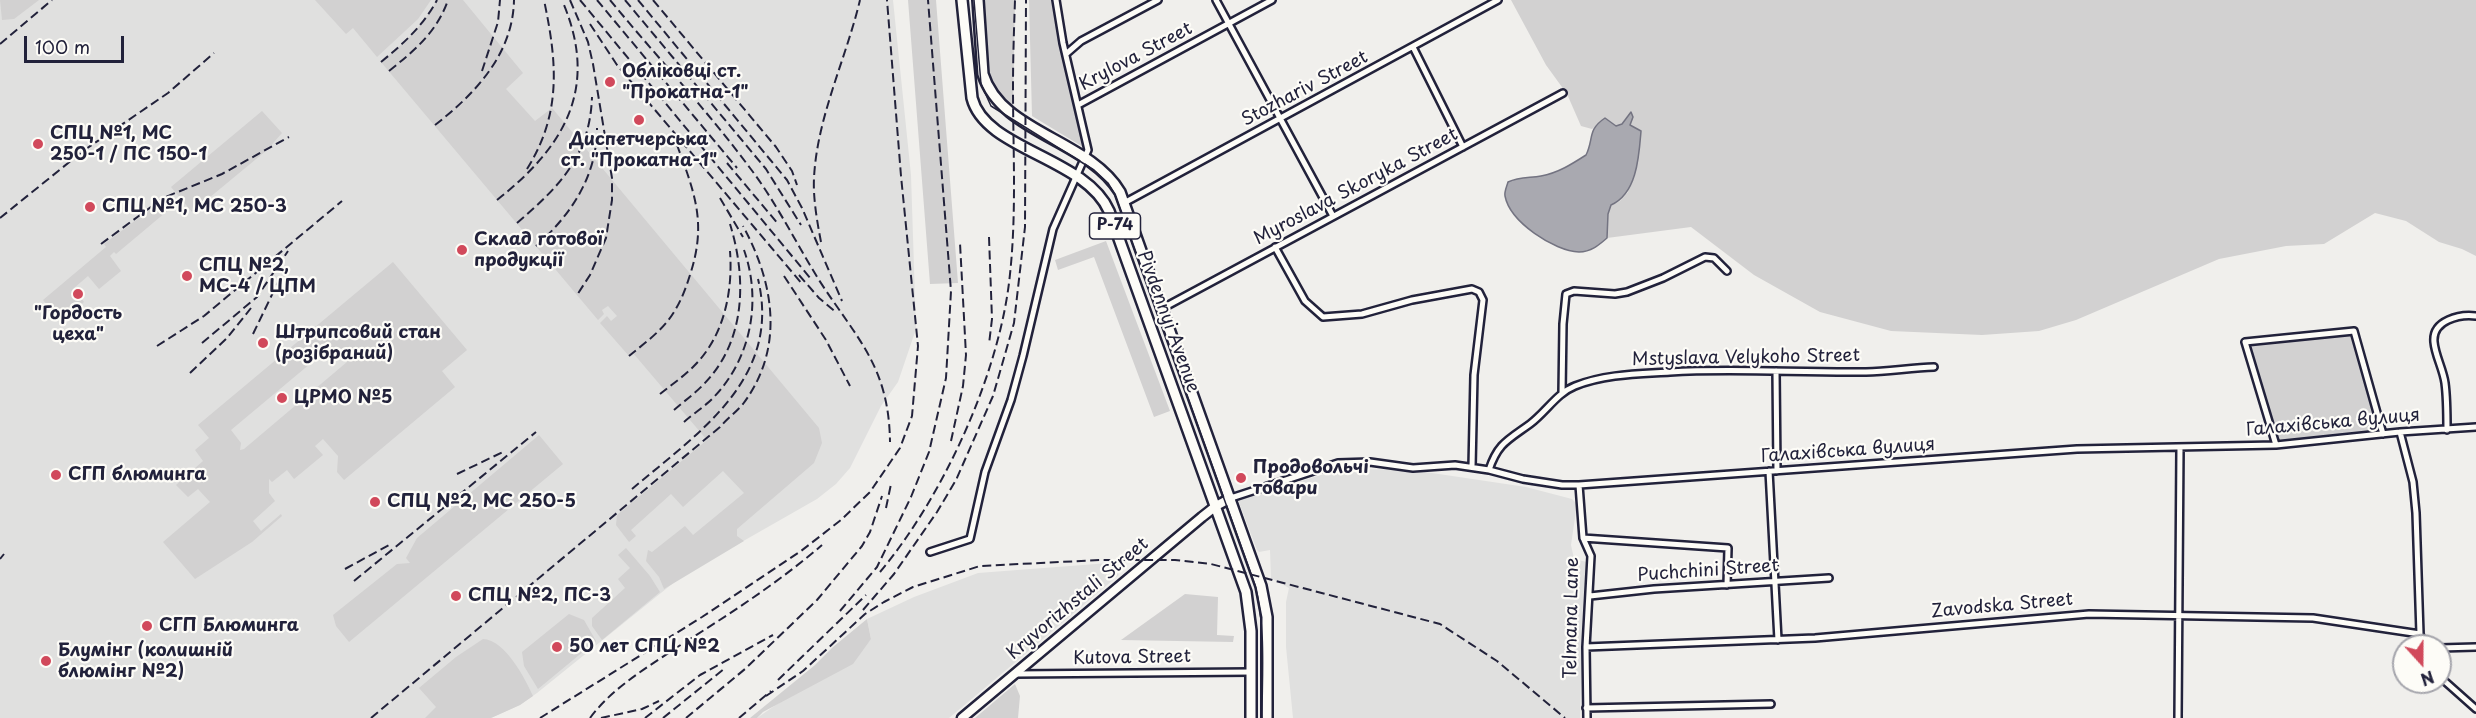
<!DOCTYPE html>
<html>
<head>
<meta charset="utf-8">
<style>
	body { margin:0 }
	#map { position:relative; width:2476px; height:718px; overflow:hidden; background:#f0efec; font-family:"Playpen Sans",sans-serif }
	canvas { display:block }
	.north { position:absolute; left:2392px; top:634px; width:60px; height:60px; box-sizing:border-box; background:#fdfcf7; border:2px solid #a5a5ac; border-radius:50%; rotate:159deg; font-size:16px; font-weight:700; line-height:24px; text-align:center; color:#22223b }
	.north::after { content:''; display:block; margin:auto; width:21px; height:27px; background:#d1495b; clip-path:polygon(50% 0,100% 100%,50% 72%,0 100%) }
	.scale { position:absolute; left:24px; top:36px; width:100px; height:27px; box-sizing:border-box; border:3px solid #22223b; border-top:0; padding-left:8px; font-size:18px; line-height:21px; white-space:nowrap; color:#22223b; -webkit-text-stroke:4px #fdfcf7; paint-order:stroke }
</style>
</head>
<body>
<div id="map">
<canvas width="2476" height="718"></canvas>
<div class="north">N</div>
<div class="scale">100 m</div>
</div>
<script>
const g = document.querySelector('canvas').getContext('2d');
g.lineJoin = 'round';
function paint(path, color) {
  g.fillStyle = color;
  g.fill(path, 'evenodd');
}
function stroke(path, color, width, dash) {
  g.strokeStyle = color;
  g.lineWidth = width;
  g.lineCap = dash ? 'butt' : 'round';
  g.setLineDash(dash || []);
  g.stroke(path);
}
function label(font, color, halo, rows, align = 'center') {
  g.font = font + ' "Playpen Sans",sans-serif';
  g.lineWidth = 4.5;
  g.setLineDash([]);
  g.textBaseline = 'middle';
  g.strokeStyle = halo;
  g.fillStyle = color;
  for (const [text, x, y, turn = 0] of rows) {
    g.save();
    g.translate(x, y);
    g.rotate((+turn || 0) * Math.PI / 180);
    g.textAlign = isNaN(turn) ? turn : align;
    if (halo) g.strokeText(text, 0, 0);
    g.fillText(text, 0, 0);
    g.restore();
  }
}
const built = new Path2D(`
	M0,0h893l18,175 5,154 -18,53 -17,24 -31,62 -14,16 -19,15 -135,77 -145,117 -17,12 -29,13h-491z
	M1341,469l71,1 114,17 46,12 5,5 -6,41 3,14 13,3 -4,40 -3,116h-287l-7,-71v-45l3,-14 -18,-10 -1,-28 -11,2 -2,-2 -19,-50z
	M1109,563l10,12 -170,143h-192l114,-79 -4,-20 47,-22 64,-24z`);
const green = new Path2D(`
	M0,0h39l-25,19 -12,1z
	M315,0h116l-13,19 -41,38 -24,-29 -7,6z
	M437,0h26l60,73 -17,16 29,32 17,-13 267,320 3,15 -8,20 -77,66v7l7,5 -80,48 -5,-12 -13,-16 2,-11 4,2 33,-26 8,9 51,-42 -21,-22 -40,36 -12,-13 -40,36 5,6 -7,6 -13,-17 1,-10 90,-75 -74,-87 -4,3 -29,-33 7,-7 4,5 6,-5 -9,-10 -6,4 2,4 -6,6 -217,-258c23,-19 42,-36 56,-62z
	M908,0h28l22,283 -28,1z
	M978,0h37l-2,114 -27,-29z
	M1029,0h27l32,150 -56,-34z
	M1511,0h965v256l-14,-7 -23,-7 -33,-21 -31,-8 -51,31 -38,2 -67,13 -143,61 -37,11 -57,4 -91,-4 -71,-19 -66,-37 -63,-48 -84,11 1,-24 3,-9 9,-4 8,-9 11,-41 -13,-33 -4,6 -6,2 -11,-8 -13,11 -11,-3 -14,-32 -21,-29z
	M262,111l20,22 -15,17 -75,62 -21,-25z
	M173,197l5,5 -62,52 -2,-2 -4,4 11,15 -22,18 -11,-13 -14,12 10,14 -20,16c-7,-7 -15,-10 -21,-18l63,-53 -2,-3 44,-33z
	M1106,241l64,170 -16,6 -60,-160 -36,13 -3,-10z
	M393,262l74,88 -25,21 13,16 -111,93 -7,-8 1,-16 -15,-17 -8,7 8,9 -29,24 -7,-9 -15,12 -3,-3v14l6,8 -22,20 8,10 20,-17 1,2 -30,26 -57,37 -32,-37 47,-40 -12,-13 -10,8 -12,-12 27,-24 -8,-11 14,-12 -11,-13zM338,349l9,13 -103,87 -4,1 1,-7 -10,-13 92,-77 3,-2 6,3z
	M2354,331l29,103 -107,11 -31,-103z
	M539,435l24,29 -214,178 -13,-16 -3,-11 64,-51 13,-1 -4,-5 11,-20z
	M626,548l24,28 10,16 -58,48 -10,-14v-8l33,-30 -7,-9 12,-11 -12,-13z
	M1185,594l33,3 -1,38 17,1 -1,6 -112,-2z
	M569,614l15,6 12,21 -58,48 -14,-23 -2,-14z
	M867,619l4,20 -18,25 -90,48 -6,6h-7l65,-53 18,-18z
	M483,639c22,1 42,39 50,57l-13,9 -29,13h-66l11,-11 -17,-19 37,-31z
	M1015,684l5,12 -2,22h-43z`);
const water = new Path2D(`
	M1631,112l2,5 -3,8 11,6c-2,25 -4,63 -30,74l-3,9 -1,24c-8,7 -16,14 -28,14 -25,-1 -69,-30 -74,-56 -1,-4 2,-10 3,-14 11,-5 21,-4 33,-6 17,-3 31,-12 45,-21 8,-16 1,-25 19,-37l11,8 6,-2z`);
const minor = new Path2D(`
	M1216,0l117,216
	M1413,47l50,100
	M1066,54l15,-13 77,-41
	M1078,105l194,-105
	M1124,203l374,-203
	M1275,247l30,54 18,16 39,-3 50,-14 60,-11 7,3 4,8 -9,75 -2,92
	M1163,308l400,-215
	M1776,371l1,100
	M1562,393l1,-69 3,-30 8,-3 41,3 12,-2 36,-14 42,-21 9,1 13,13
	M2447,430c0,-16 0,-32 -2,-47 -2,-14 -10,-28 -11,-41 -2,-22 26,-28 42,-26
	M2400,432l13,50 3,31 4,121 4,12
	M2276,445l-31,-103 109,-11 29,103
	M1489,470c9,-27 19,-30 41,-46 16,-12 27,-31 45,-38 30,-12 63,-12 95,-14 65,-4 130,1 196,0 23,-1 46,-4 68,-5
	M1769,471l9,169
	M1579,485l4,53 8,18 -5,91 1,71
	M1231,498l107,-35 32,-1 43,6 42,-3 34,5 34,9 39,6h17l498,-36 199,-4 124,-13 76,-5
	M1583,538l145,10 -1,37
	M930,552l40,-13 15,-67 26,-72 12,-44 30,-127 35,-79 -25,-107 -7,-43
	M1590,596l64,-7 175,-11
	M1586,647l229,-9 274,-24 224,4 107,16
	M2440,648l36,-1
	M1016,674l235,-2
	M2440,677l36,32
	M1586,708l185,-4
	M2178,718l2,-271`);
const secondary = new Path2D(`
	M962,718l240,-201 14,-11 15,-8`);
const primary = new Path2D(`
	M962,0l10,98c13,52 113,59 137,113l137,381 5,39v87
	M978,0l5,74c18,59 105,65 137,118l141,394 6,31v101`);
const tram = new Path2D(`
	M974,0l7,84 10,22 103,64 14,13 7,12 140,390c11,43 7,89 7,133`);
const rail = new Path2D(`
	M570,0l18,42 5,22 19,114v22l-6,38 -16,37 -13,20
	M580,0l231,279
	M597,0l140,168
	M610,0c46,56 97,110 140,168 26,34 46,75 69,112 38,59 70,86 71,162
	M625,0l141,169 35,56
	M638,0l149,180 15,28 40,93
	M653,0l123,147 16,24 5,14
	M590,24l27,41 186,220
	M0,44l52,-44
	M381,62c23,-19 42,-36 56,-62
	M389,71c26,-21 48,-39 59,-71
	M482,71l16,-49 2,-22
	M435,125c40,-31 78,-71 79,-125
	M727,163l52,62
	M527,169c35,-56 30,-107 17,-169
	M720,198l23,39
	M497,200c66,-52 102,-110 67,-195
	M0,218l83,-67 85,-58 46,-40
	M517,223c42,-36 73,-67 75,-126
	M989,237l3,82 -3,25
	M821,242c-4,-21 -8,-44 -7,-64 3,-61 32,-119 46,-178
	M101,244l62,-46 59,-24 67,-37
	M536,246c35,-31 61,-70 61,-118
	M799,275l20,23 18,15
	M784,276l42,64 24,46
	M253,334l29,-60
	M202,343l55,-46 31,-46
	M157,346l47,-30 138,-115
	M629,356c12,-10 26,-20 37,-33 11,-13 18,-29 23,-45 18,-53 7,-82 -12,-133
	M190,373l37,-35 24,-30
	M660,394c11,-9 23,-17 33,-27 31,-30 40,-75 37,-116
	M674,410c9,-8 19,-15 28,-24 44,-43 45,-107 28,-162
	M684,422c9,-8 20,-15 29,-24 38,-39 49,-97 31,-148
	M951,441l12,-55 3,-31 -6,-112
	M457,474l46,-22
	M632,489c66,-56 150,-110 126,-210
	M886,508l5,-24
	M0,559l4,-5
	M345,569l44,-24
	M880,572c62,-74 117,-193 129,-289 8,-65 4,-131 4,-196 0,-29 1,-58 2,-87
	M354,581l182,-149
	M863,610l31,-36 43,-62 19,-32 37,-84 21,-73 11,-96 1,-227
	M840,611l37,-44 34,-70 18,-45 17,-74 5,-87 -23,-291
	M778,680l88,-85
	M766,696l37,-25 62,-57 19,-12 29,-15 67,-21 120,-6h75l36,4 229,60 57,37 68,57
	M371,718l349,-291c7,-8 16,-15 23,-23 42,-56 31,-121 0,-178
	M540,718l162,-101 99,-66 40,-31 29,-28 30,-44 12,-32 6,-70 -17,-170 -14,-176
	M590,718c23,-31 58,-51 89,-72 49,-31 99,-63 143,-101
	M601,718l41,-9 17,-8
	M645,718l55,-43 73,-40
	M663,718l61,-49
	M686,718l59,-49 72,-69 45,-54 8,-14 12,-36
	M739,718l32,-27`);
const markers = [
	[610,82,6,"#d1495b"],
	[639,120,6,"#d1495b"],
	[38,144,6,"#d1495b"],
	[90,207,6,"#d1495b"],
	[462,250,6,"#d1495b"],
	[187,276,6,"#d1495b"],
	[78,294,6,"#d1495b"],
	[263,343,6,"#d1495b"],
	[282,398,6,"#d1495b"],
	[56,475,6,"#d1495b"],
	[1241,478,6,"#d1495b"],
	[375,502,6,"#d1495b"],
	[456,596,6,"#d1495b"],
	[147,626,6,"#d1495b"],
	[557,647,6,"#d1495b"],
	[46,661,6,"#d1495b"]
];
const shields = [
	[1115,226,51]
];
const shieldNames = [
	["Р-74",1115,226]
];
const streetNames = [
	["Krylova Street",1136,57,-28],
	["Stozhariv Street",1305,89,-28],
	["Myroslava Skoryka Street",1356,187,-28],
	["Pivdennyi Avenue",1168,322,70],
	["Mstyslava Velykoho Street",1746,358,-1],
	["Галахівська вулиця",2333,423,-5],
	["Галахівська вулиця",1848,451,-4],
	["Puchchini Street",1708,571,-4],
	["Kryvorizhstali Street",1078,599,-40],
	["Zavodska Street",2002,606,-5],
	["Telmana Lane",1572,618,-89],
	["Kutova Street",1132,658,-1]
];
const poiNames = [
	["Обліковці ст.",622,72],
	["\"Прокатна-1\"",622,93],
	["СПЦ №1, МС",50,134],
	["250-1 / ПС 150-1",50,155],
	["Диспетчерська",639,140,"center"],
	["ст. \"Прокатна-1\"",639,161,"center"],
	["СПЦ №1, МС 250-3",102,207],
	["Склад готової",474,240],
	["продукції",474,261],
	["СПЦ №2,",199,266],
	["МС-4 / ЦПМ",199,287],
	["\"Гордость",78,314,"center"],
	["цеха\"",78,335,"center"],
	["Штрипсовий стан",275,333],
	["(розібраний)",275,354],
	["ЦРМО №5",294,398],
	["Продовольчі",1253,468],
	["товари",1253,489],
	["СГП блюминга",68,475],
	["СПЦ №2, МС 250-5",387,502],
	["СПЦ №2, ПС-3",468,596],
	["СГП Блюминга",159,626],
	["50 лет СПЦ №2",569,647],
	["Блумінг (колишній",58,651],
	["блюмінг №2)",58,672]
];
paint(built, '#e0e0df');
paint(green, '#d2d1d1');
paint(water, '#a9a9b0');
stroke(water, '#737381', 1.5);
stroke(minor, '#22223b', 10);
stroke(secondary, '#22223b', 13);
stroke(primary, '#22223b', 14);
stroke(minor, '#fdfcf7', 5);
stroke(secondary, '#fdfcf7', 8);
stroke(primary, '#fdfcf7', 9);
stroke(tram, '#22223b', 1.5);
stroke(rail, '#22223b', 2, [9, 4.5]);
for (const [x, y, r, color] of markers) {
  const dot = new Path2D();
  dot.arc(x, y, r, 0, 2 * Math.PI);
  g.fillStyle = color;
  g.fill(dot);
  stroke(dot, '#fdfcf7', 2);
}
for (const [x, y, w] of shields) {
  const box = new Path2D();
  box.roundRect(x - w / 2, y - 13, w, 26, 4.5);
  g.fillStyle = '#fdfcf7';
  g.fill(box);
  stroke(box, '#22223b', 1.5);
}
label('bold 16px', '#22223b', null, shieldNames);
label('18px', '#22223b', '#fdfcf7', streetNames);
label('bold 18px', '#22223b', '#fdfcf7', poiNames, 'left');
</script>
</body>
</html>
